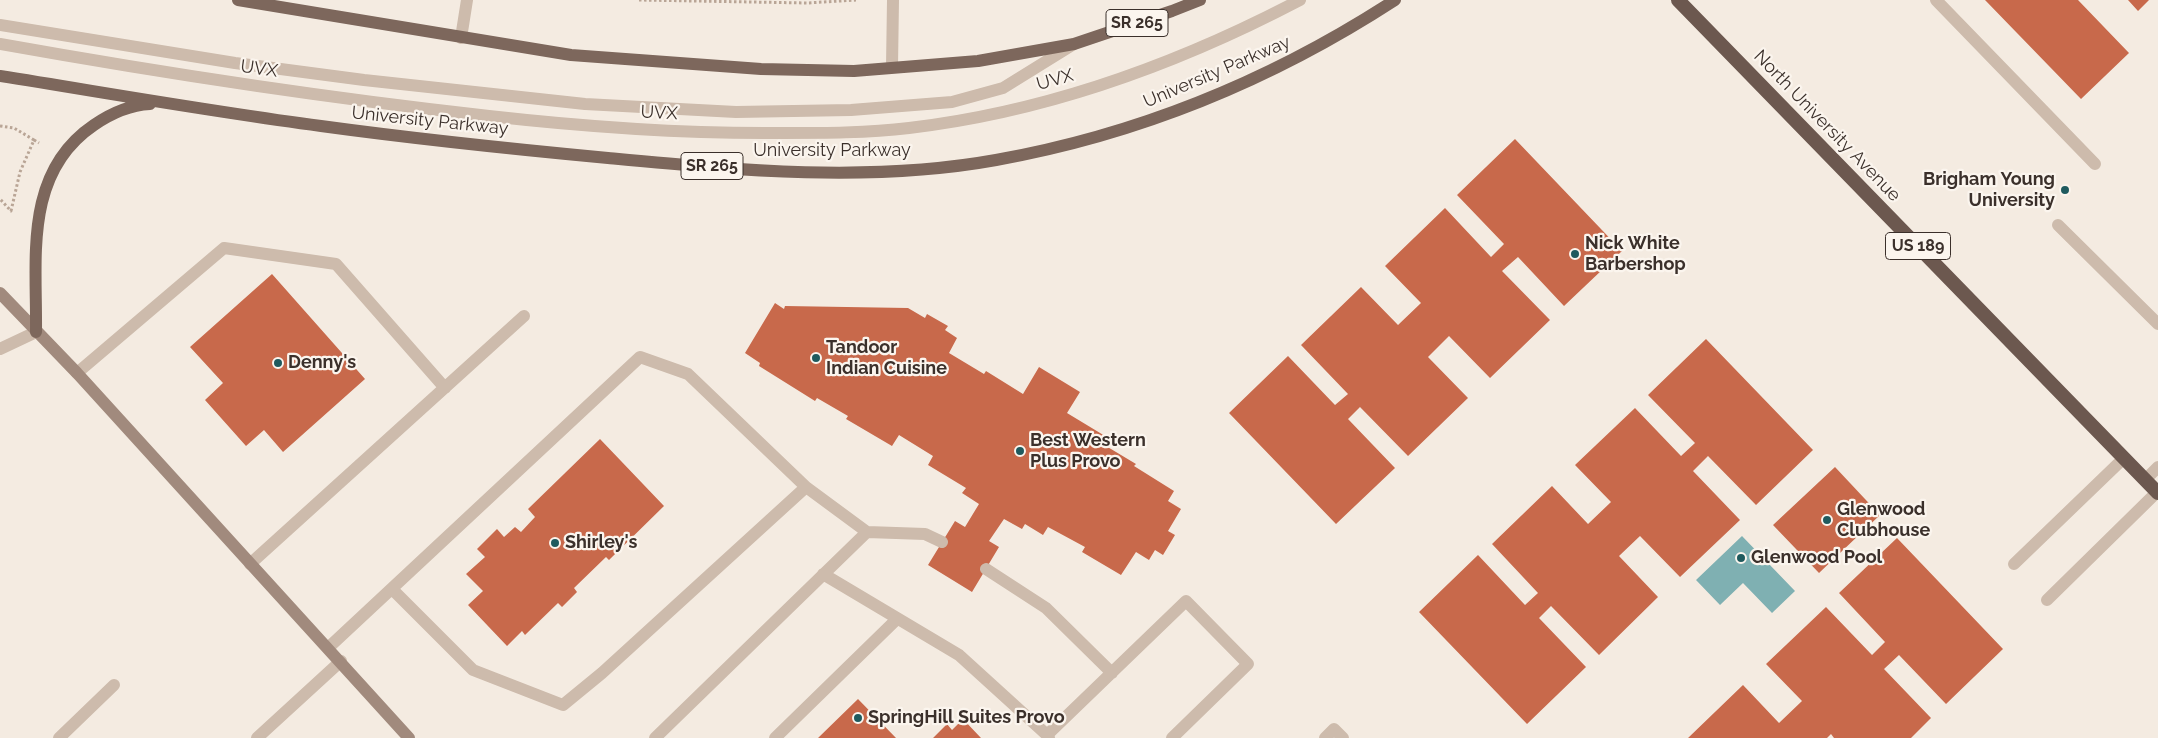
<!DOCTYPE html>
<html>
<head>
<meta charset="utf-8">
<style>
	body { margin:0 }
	canvas { display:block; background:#f4ebe1 }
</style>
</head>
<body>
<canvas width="2158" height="738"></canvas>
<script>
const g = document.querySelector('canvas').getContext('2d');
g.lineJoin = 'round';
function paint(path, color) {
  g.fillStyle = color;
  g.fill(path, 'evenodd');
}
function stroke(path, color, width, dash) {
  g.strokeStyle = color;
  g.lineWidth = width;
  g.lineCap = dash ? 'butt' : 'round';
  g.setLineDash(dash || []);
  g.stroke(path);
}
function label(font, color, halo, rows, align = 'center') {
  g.font = font + ' Raleway,sans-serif';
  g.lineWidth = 4.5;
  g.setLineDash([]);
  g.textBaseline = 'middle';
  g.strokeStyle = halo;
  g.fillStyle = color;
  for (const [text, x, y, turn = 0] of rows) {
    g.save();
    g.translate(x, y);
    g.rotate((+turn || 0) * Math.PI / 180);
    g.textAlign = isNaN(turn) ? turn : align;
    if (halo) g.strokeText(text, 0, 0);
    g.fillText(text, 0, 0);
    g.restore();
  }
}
const water = new Path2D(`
	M1742,536l53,55 -23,22 -29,-30 -23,22 -24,-25z`);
const building = new Path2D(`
	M1985,0h93l51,53 -48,46z
	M2128,0h21l-11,11z
	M1515,139l107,112 -58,55 -46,-49 -16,14 48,49 -60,58 -41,-42 -21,21 40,41 -60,58 -48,-49 -12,12 47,49 -59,56 -107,-111 59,-57 47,49 13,-11 -47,-49 60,-58 37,38 23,-22 -36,-37 60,-58 46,49 13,-13 -47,-49z
	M272,274l93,105 -82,73 -19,-22 -18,16 -41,-46 18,-17 -33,-36z
	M775,303l9,6 1,-3 123,2 17,10 2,-4 21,12 -3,4 12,8 -8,15 35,21 2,-3 37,23 16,-27 41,25 -13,21 43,26 -4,7 30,18 -2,2 40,25 -6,10 13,8 -13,22 7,4 -12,20 -8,-5 -6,10 -13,-8 -15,23 -39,-23 3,-5 -37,-20 -5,8 -18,-11 -3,5 -18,-10 -15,22 10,6 -27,45 -44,-27 27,-44 10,6 14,-23 -17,-11 4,-5 -38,-23 5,-9 -34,-21 -7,11 -46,-27 2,-3 -31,-18 -2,3 -56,-35 1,-3 -15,-10z
	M1706,339l107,111 -57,55 -48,-49 -15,15 47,49 -60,57 -40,-41 -21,20 39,41 -59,58 -48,-49 -12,12 47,49 -59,57 -108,-112 59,-57 47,50 13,-12 -46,-49 60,-58 36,38 23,-22 -36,-37 60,-57 46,48 14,-13 -47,-48z
	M600,439l64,67 -55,54 -3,-3 -32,31 3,4 -15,15 -4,-4 -33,32 -3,-4 -15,15 -39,-41 15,-14 -17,-17 19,-17 -8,-8 20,-20 7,8 11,-10 6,5 14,-15 -7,-8z
	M1835,467l45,48 -61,58 -46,-48z
	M1897,538l106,111 -57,55 -47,-49 -15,14 47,49 -20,20h-77l-3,-4 -4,4h-139l55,-53 36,38 23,-22 -36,-37 60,-57 46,48 13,-13 -46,-49z
	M858,699l38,39h-78z
	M963,719l18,19h-48l14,-14 5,6z`);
const path = new Path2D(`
	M639,0l168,3 49,-3
	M0,126l14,2 20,12 -14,32 -9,39 -11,-12
	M34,140l5,3`);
const service = new Path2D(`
	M1936,0l159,164
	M0,25l235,38 129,17 221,24 151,8 115,-2 101,-8 51,-14 71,-44
	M461,38l6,-38
	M0,44c162,29 325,54 489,72 98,11 195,18 293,17 42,0 85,0 127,-5 137,-16 269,-64 391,-128
	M892,67l1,-67
	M2058,225l100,99
	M77,373l147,-125 112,16 109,124
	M2145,480l13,-13
	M806,487l61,45
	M250,564l274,-248
	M2014,564l110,-106
	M986,569l60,39 66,65
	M823,574l136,81 88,80
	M2047,600l110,-108
	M328,648l312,-291 48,17 118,113 -204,186 -39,32 -90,-35 -81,-81
	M59,738l55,-53
	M655,738l212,-206 58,2 17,8
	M775,738l122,-119
	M1049,738l-2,-3 139,-134 62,63 -76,74
	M1325,738l9,-9 9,9`);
const minor = new Path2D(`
	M0,349l36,-17`);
const tertiary = new Path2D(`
	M257,738l84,-77`);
const secondary = new Path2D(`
	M0,293l77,80 332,365`);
const primary = new Path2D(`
	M238,0l333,55 190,14 93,2 124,-10 96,-17 98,-33 28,-11
	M0,76c107,17 214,36 321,50 95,13 191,23 287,32 128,12 261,25 388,2 145,-26 276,-80 399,-160
	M36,332c1,-74 -13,-159 58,-207 16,-11 36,-20 56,-21`);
const trunk = new Path2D(`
	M1678,0l480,493`);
const markers = [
	[2065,190,5,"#1f5a5e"],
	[1575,254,5,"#1f5a5e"],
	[816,358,5,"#1f5a5e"],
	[278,363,5,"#1f5a5e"],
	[1020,451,5,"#1f5a5e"],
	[1827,520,5,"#1f5a5e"],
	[555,543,5,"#1f5a5e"],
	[1741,558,5,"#1f5a5e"],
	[858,718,5,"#1f5a5e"]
];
const shields = [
	[1137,23,62],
	[712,166,62],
	[1918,246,65]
];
const shieldNames = [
	["SR 265",1137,23],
	["SR 265",712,166],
	["US 189",1918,246]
];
const streetNames = [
	["UVX",259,69,8],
	["University Parkway",1217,72,-23],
	["UVX",1055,80,-16],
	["UVX",659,113,3],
	["University Parkway",430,121,6],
	["North University Avenue",1827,126,46],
	["University Parkway",832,151]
];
const poiNames = [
	["Brigham Young",2055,180,"right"],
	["University",2055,201,"right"],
	["Nick White",1585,244],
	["Barbershop",1585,265],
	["Tandoor",826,348],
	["Indian Cuisine",826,369],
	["Denny's",288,363],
	["Best Western",1030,441],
	["Plus Provo",1030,462],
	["Glenwood",1837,510],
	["Clubhouse",1837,531],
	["Shirley's",565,543],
	["Glenwood Pool",1751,558],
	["SpringHill Suites Provo",868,718]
];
paint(water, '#7fb0b2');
paint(building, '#c8694b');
stroke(path, '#b9a596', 3, [2.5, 2.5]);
stroke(service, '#cdbbac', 12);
stroke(minor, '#cdbbac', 12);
stroke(tertiary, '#cdbbac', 12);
stroke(secondary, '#a18a7d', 12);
stroke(primary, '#7d675c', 12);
stroke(trunk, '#6c584f', 14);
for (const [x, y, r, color] of markers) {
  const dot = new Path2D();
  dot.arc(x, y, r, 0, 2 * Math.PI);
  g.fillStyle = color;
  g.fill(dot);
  stroke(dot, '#fbf5ee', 2);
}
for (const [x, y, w] of shields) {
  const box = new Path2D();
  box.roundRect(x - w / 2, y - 13.5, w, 27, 4);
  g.fillStyle = '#fbf5ee';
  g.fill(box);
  stroke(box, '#3b302b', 1);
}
label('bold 16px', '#3b302b', null, shieldNames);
label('18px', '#3b302b', '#fbf5ee', streetNames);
label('bold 18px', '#3b302b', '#fbf5ee', poiNames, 'left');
</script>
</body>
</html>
